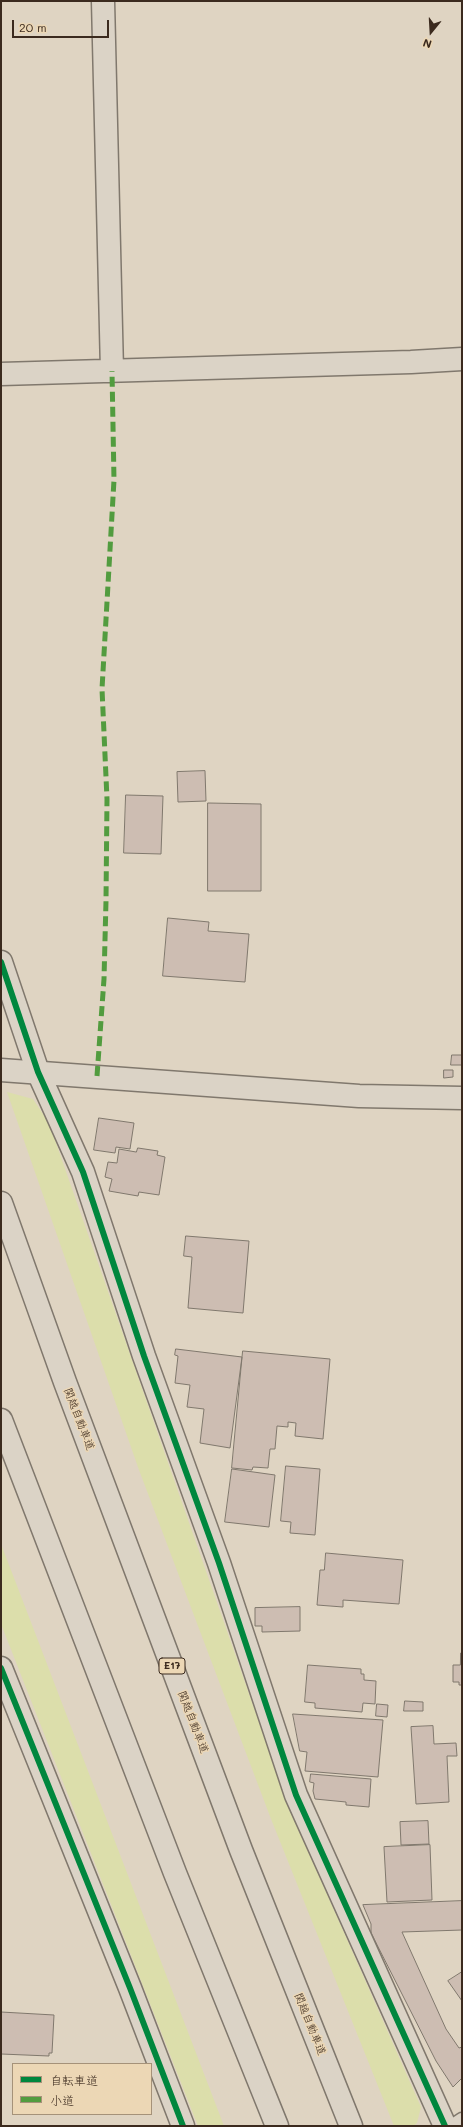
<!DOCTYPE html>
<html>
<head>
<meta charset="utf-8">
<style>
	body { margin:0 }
	#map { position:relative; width:463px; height:2127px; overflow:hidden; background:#dfd4c2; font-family:Mali,"Klee One",sans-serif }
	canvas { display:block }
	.frame { position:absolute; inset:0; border:2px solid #3b2a1e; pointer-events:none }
	.legend { position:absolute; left:12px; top:2063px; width:140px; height:52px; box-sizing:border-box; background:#ecd7b5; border:1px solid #a59279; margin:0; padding:5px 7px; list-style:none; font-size:12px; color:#3b2a1e }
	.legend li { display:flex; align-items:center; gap:8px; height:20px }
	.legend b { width:20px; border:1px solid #a59279 }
	.north { position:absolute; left:411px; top:12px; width:40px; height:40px; -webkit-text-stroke:3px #ecd7b5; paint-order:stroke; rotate:198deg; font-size:11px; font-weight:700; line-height:16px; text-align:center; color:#3b2a1e }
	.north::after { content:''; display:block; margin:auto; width:14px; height:18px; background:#3b2a1e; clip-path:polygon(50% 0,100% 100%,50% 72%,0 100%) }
	.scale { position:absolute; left:12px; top:20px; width:97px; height:18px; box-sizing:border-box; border:2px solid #3b2a1e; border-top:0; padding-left:5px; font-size:12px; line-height:14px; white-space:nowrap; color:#3b2a1e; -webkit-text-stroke:3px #ecd7b5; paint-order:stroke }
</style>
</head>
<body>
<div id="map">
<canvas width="463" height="2127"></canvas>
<div class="frame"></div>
<ul class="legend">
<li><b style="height:5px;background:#00873e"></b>自転車道</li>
<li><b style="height:5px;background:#529c3f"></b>小道</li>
</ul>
<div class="north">N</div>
<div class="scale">20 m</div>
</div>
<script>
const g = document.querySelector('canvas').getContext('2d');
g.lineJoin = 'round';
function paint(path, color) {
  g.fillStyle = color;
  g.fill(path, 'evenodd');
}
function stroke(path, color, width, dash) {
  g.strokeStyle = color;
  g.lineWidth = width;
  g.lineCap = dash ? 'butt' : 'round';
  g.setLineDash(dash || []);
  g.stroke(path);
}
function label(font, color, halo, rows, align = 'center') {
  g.font = font + ' Mali,"Klee One",sans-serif';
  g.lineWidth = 3;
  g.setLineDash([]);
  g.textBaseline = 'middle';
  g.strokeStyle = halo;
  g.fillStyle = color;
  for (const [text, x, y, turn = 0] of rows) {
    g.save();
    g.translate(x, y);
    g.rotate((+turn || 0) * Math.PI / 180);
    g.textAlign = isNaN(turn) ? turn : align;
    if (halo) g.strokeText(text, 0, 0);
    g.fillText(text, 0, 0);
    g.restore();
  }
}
const green = new Path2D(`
	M7,1092l26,7 16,24 240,685 132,299 -4,16 -4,3h-19l-123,-307 -132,-349z
	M1,1544l223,582h-26l-197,-502z`);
const building = new Path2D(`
	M205,771l1,30 -28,1 -1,-30z
	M126,795l37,1 -2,58 -37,-1z
	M208,803l53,1v87h-53z
	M168,918l41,4 -1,9 41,3 -4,48 -82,-6z
	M452,1055h10v10h-11z
	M444,1070h9v7l-9,1z
	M99,1118l35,5 -4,26 -14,-2 -1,6 -21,-3z
	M138,1148l20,3 -1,4 8,2 -6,38 -20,-3 -1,4 -29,-5 3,-12 -7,-2 3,-15 9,1 2,-14 17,3z
	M186,1236l63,5 -6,72 -55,-5 4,-51 -8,-1z
	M176,1349l66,8 -12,91 -30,-5 4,-34 -17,-2 3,-22 -15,-2 3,-27 -3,-1z
	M243,1351l87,8 -7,80 -28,-3 1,-13 -8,-1v5l-11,-1 -2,23h-5l-2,19 -15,-1 -1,3 -20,-2z
	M286,1466l34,3 -5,66 -25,-2 1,-11 -10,-1z
	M232,1469l43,6 -6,52 -44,-5z
	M326,1553l77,7 -4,44 -56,-4v7l-26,-2 3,-35h4z
	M300,1607v24l-38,1v-6h-7v-18z
	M461,1653h1v32h-3v-3h-6v-17h7z
	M308,1665l53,4v5h3v6l12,1 -1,23 -12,-1 -1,9 -47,-4v-5l-10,-1z
	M405,1701l18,1v9h-19z
	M377,1704l11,1 -1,12 -11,-1z
	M293,1714l90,6 -5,57 -73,-6 2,-19 -7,-1z
	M433,1726l1,18 22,-1 1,13h-10l2,46 -33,2 -5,-77z
	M311,1774l60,5 -2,28 -23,-2v-3l-31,-3 -2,-8 1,-8 -4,-1z
	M428,1821l1,23 -28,1 -1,-23z
	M430,1845l2,55 -45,2 -3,-55z
	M462,1901v29l-60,2 44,97 13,19 3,-1v31l-9,9 -17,-26 -65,-128v-9l-8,-19z
	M462,1972v29l-14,-20z
	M1,2012l53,3 -2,38h-3v3l-48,-2z`);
const service = new Path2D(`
	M453,2126l9,-6`);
const minor = new Path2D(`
	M103,1l9,370
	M1,374l410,-12 51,-3
	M1,962l37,110 45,100 61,184 75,207 77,232 149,331
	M1,1668l129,320 53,138`);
const tertiary = new Path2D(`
	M1,1070l358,26 103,2`);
const motorway = new Path2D(`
	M1,1203l64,179 176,468 110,276
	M1,1420l174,453 102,253`);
const quiet = new Path2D(`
	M97,1076l7,-97 2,-78 1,-102 -5,-110 12,-209 -2,-109`);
const cycleway = new Path2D(`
	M1,962l37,110 45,100 61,184 75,207 77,232 149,331
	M1,1668l129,320 53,138`);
const shields = [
	[172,1666,26]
];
const shieldNames = [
	["E17",172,1666]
];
const streetNames = [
	["関越自動車道",79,1419,69],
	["関越自動車道",193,1722,69],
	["関越自動車道",310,2024,68]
];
paint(green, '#dcdeab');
paint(building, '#cdbdb2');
stroke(building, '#80786d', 1);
stroke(service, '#80786d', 17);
stroke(minor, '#80786d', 25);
stroke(tertiary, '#80786d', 25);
stroke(motorway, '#80786d', 25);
stroke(service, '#dbd3c6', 14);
stroke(minor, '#dbd3c6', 22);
stroke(tertiary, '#dbd3c6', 22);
stroke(motorway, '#dbd3c6', 22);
stroke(quiet, '#529c3f', 5, [10, 5]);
stroke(cycleway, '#00873e', 6);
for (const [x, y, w] of shields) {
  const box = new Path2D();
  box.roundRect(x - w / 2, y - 8, w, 16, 3);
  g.fillStyle = '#ecd7b5';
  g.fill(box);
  stroke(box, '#3b2a1e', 1);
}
label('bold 10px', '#3b2a1e', null, shieldNames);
label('11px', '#3b2a1e', '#ecd7b5', streetNames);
</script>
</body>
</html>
